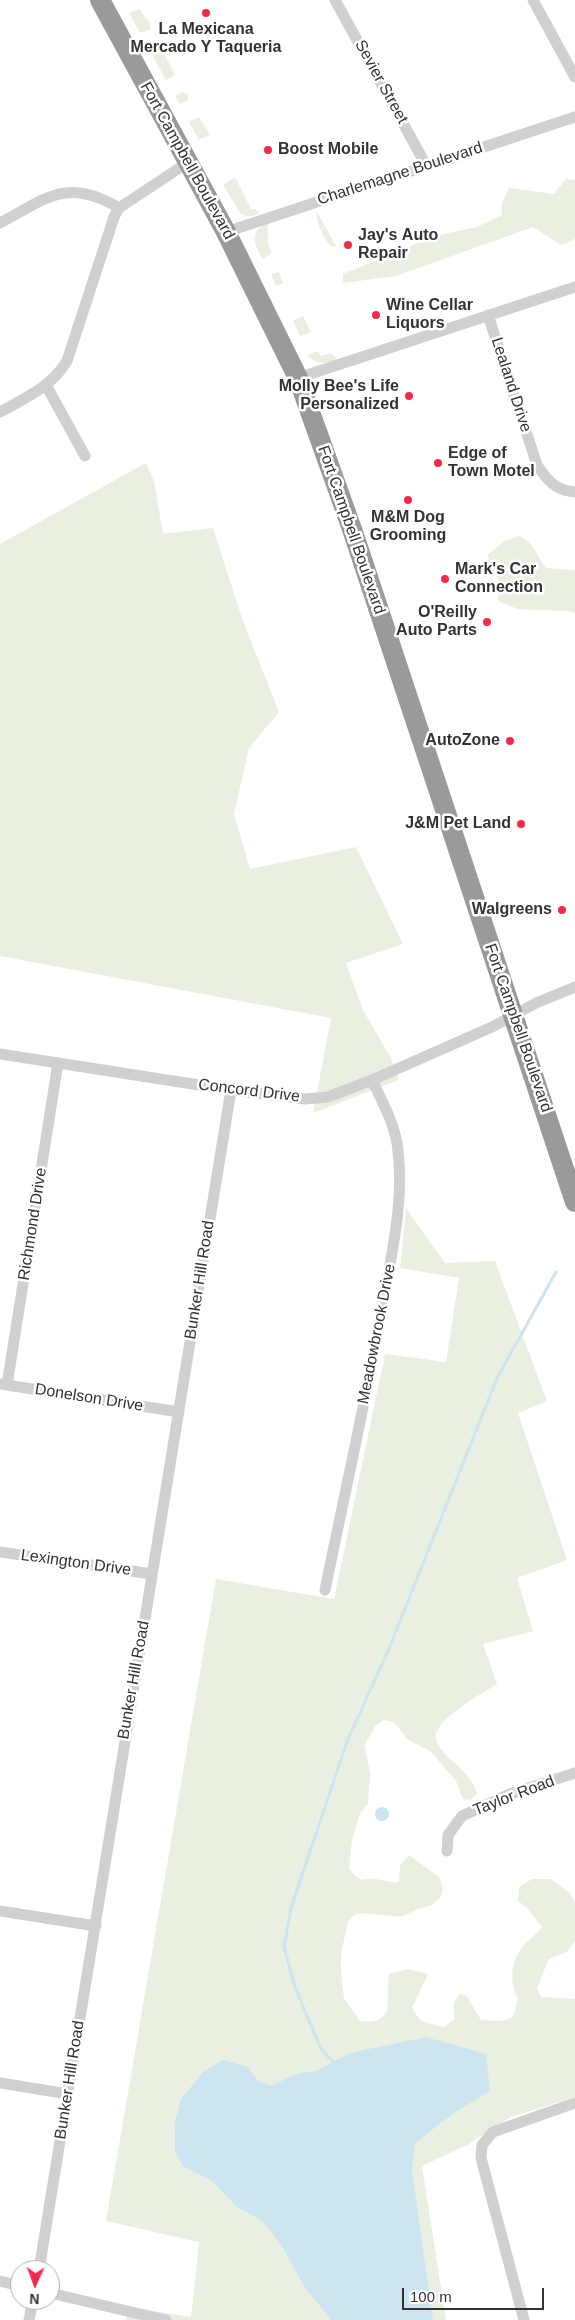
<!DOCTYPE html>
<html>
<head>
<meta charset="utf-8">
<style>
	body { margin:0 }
	#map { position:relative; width:575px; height:2320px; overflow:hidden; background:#fff; font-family:Helvetica,sans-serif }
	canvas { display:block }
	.north { position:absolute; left:10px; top:2260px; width:50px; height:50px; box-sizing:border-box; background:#fff; border:1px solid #adadad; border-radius:50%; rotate:182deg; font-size:14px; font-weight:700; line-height:20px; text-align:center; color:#333 }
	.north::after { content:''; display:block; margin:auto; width:18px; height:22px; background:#f32b49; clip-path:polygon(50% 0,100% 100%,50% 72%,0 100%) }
	.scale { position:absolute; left:402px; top:2288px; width:142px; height:22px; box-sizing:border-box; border:2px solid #333; border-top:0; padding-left:6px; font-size:15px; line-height:18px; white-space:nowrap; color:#333; -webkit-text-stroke:4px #fff; paint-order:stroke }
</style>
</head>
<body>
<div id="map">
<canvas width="575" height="2320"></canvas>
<div class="north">N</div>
<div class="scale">100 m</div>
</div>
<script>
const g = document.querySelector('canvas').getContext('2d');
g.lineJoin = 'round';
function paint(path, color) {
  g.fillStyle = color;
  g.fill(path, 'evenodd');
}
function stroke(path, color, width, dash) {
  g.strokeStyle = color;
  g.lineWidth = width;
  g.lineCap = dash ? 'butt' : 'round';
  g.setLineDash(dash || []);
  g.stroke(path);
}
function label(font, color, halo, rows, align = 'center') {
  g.font = font + ' Helvetica,sans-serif';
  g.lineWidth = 5;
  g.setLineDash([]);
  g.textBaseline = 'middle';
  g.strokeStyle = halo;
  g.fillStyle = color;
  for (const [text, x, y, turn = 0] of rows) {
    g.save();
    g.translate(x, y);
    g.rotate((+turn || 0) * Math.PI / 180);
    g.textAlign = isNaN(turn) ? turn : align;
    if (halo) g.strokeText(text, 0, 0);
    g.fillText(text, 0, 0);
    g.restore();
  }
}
const green = new Path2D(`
	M139,9l10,13 2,7 -11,4 -11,-20z
	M160,45l15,30 -9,5 -16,-29z
	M183,92l5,2v6l-8,4 -5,-8z
	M197,118h3l10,17 -11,5 -10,-18z
	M235,177l16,32h5l3,4c-6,4 -12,4 -18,1l-18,-29z
	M566,179l9,1v59l-14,6 -28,-18 -137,49 -53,7v-9l92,-38 42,-9 25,-12v-12l7,-15 45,6z
	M317,212l19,34 -4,1c-7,-6 -17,-25 -15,-35z
	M268,223v21l4,9 -9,6c-9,-15 -15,-28 5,-36z
	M279,272l4,11 -7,3 -5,-12z
	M303,316l8,16 -11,4 -7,-15z
	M318,351l3,5 10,-3 5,4v3c-11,4 -20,5 -28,-5z
	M146,463l8,18 9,53 50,-6 30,93 36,91 -30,36 -15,66 16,55 106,-22 47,97 -57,19 17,47 28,48 8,22 -86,33 18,-95 -331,-62v-412z
	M519,536c20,11 14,16 27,32l29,2v43l-8,-2 -49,-2 -20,-8 1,-18 -12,-28 18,-14z
	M406,1208l39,55 50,-2 52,140 -29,12 49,147 -50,18 16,53 -50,13 14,40c-14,9 -65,37 -61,55 3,11 14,20 22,27 8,9 17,16 19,28l-6,6 -8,-1 -7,-18 -26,-30 -22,-11 -14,-18 -10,-2 -9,6 -10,19 5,29 -2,30 -8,9 -8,27 -3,28 6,8 7,4c13,-4 24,3 37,2l1,-17 9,-10 30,22 4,11 -2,9 -9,8 -14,4 -17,8 -38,-4 -9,2 -6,7 -7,32v20l3,24 16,23c39,4 24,-22 29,-47l19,-5 20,5 -16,34 9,13 22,6 11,-7v-17l5,-9 8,2 14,24 21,1 11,-4 5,-18c-9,-16 -7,-37 4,-52 6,-7 14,-12 20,-20l-15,-19 -9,-7 1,-14 13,-8h18l19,13 6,10v39l-8,11 -18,7 -12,29 4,9 34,2v98l-64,20 -44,28 -45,21 24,154h-320l2,-13 63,10 8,-75 -93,-21 110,-642 118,20 51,-245 61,8 13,-84 -59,-10z`);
const water = new Path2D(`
	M375 1814a7 7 0 1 1 14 0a7 7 0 1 1-14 0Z
	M426,2037l60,17 4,37 -36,22 -39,30 -3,28 21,149h-102l-27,-34 -21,-38 -20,-27 -26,-14 -25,-26 -29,-15 -8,-15v-29l6,-23 23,-28 19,-11 25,7 10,14 13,5 25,-12 22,-4 32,-17z`);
const stream = new Path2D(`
	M335,2064l-14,-15 -26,-62 -11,-40 7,-39 57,-169 40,-88 109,-273 59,-106`);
const street = new Path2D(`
	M335,0l91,165
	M533,0l42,77
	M0,223c47,-25 67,-46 119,-15
	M226,232l349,-115
	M488,315l49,150c10,15 19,26 38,27
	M298,378l277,-91
	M46,385l39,71
	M0,412c27,-15 51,-25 67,-51l47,-144 5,-9 68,-45
	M0,1054l231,36 74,9 23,-2 44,-17 120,-53 44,-24 39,-16
	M0,1384l179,28
	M7,1385l51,-322
	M0,1552l152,22
	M325,1590c20,-98 42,-195 59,-293 9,-50 21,-102 13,-154 -4,-22 -15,-42 -25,-63
	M447,1851l1,-16 14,-19 48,-22 65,-21
	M0,1911l96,15
	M0,2083l68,11
	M39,2270l192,-1180
	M0,2281l20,5
	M50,2293l116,27
	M29,2320l4,-20
	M524,2320l-43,-162 1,-13 11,-13 82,-29`);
const highway = new Path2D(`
	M100,0l126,232 72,146 55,154 222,670`);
const markers = [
	[206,13,5,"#f32b49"],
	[268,150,5,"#f32b49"],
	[348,245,5,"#f32b49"],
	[376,315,5,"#f32b49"],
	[409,396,5,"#f32b49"],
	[438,463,5,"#f32b49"],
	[408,500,5,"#f32b49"],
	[445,579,5,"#f32b49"],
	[487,622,5,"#f32b49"],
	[510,741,5,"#f32b49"],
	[521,824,5,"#f32b49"],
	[562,910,5,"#f32b49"]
];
const poiNames = [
	["La Mexicana",206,30,"center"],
	["Mercado Y Taqueria",206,48,"center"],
	["Boost Mobile",278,150],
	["Jay's Auto",358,236],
	["Repair",358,254],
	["Wine Cellar",386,306],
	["Liquors",386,324],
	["Molly Bee's Life",399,387,"right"],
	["Personalized",399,405,"right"],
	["Edge of",448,454],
	["Town Motel",448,472],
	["M&M Dog",408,518,"center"],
	["Grooming",408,536,"center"],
	["Mark's Car",455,570],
	["Connection",455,588],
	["O'Reilly",477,613,"right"],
	["Auto Parts",477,631,"right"],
	["AutoZone",500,741,"right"],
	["J&M Pet Land",511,824,"right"],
	["Walgreens",552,910,"right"]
];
const streetNames = [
	["Sevier Street",381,82,61],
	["Fort Campbell Boulevard",187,161,61],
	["Charlemagne Boulevard",400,174,-18],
	["Lealand Drive",511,385,72],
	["Fort Campbell Boulevard",351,530,71],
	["Fort Campbell Boulevard",518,1028,71],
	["Concord Drive",249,1091,7],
	["Richmond Drive",33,1224,-81],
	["Bunker Hill Road",200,1280,-81],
	["Meadowbrook Drive",377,1334,-79],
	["Donelson Drive",89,1398,9],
	["Lexington Drive",76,1563,8],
	["Bunker Hill Road",134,1680,-80],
	["Taylor Road",514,1796,-21],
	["Bunker Hill Road",70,2080,-81]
];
paint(green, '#eaf0e1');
paint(water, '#cce5f0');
stroke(stream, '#cce5f0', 3);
stroke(street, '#d0d0d0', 11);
stroke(highway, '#9a9a9a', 20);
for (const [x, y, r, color] of markers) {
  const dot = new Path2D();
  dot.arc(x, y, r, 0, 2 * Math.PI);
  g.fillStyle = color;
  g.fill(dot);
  stroke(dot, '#fff', 2);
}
label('bold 16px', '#333', '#fff', poiNames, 'left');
label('16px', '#333', '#fff', streetNames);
</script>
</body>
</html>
